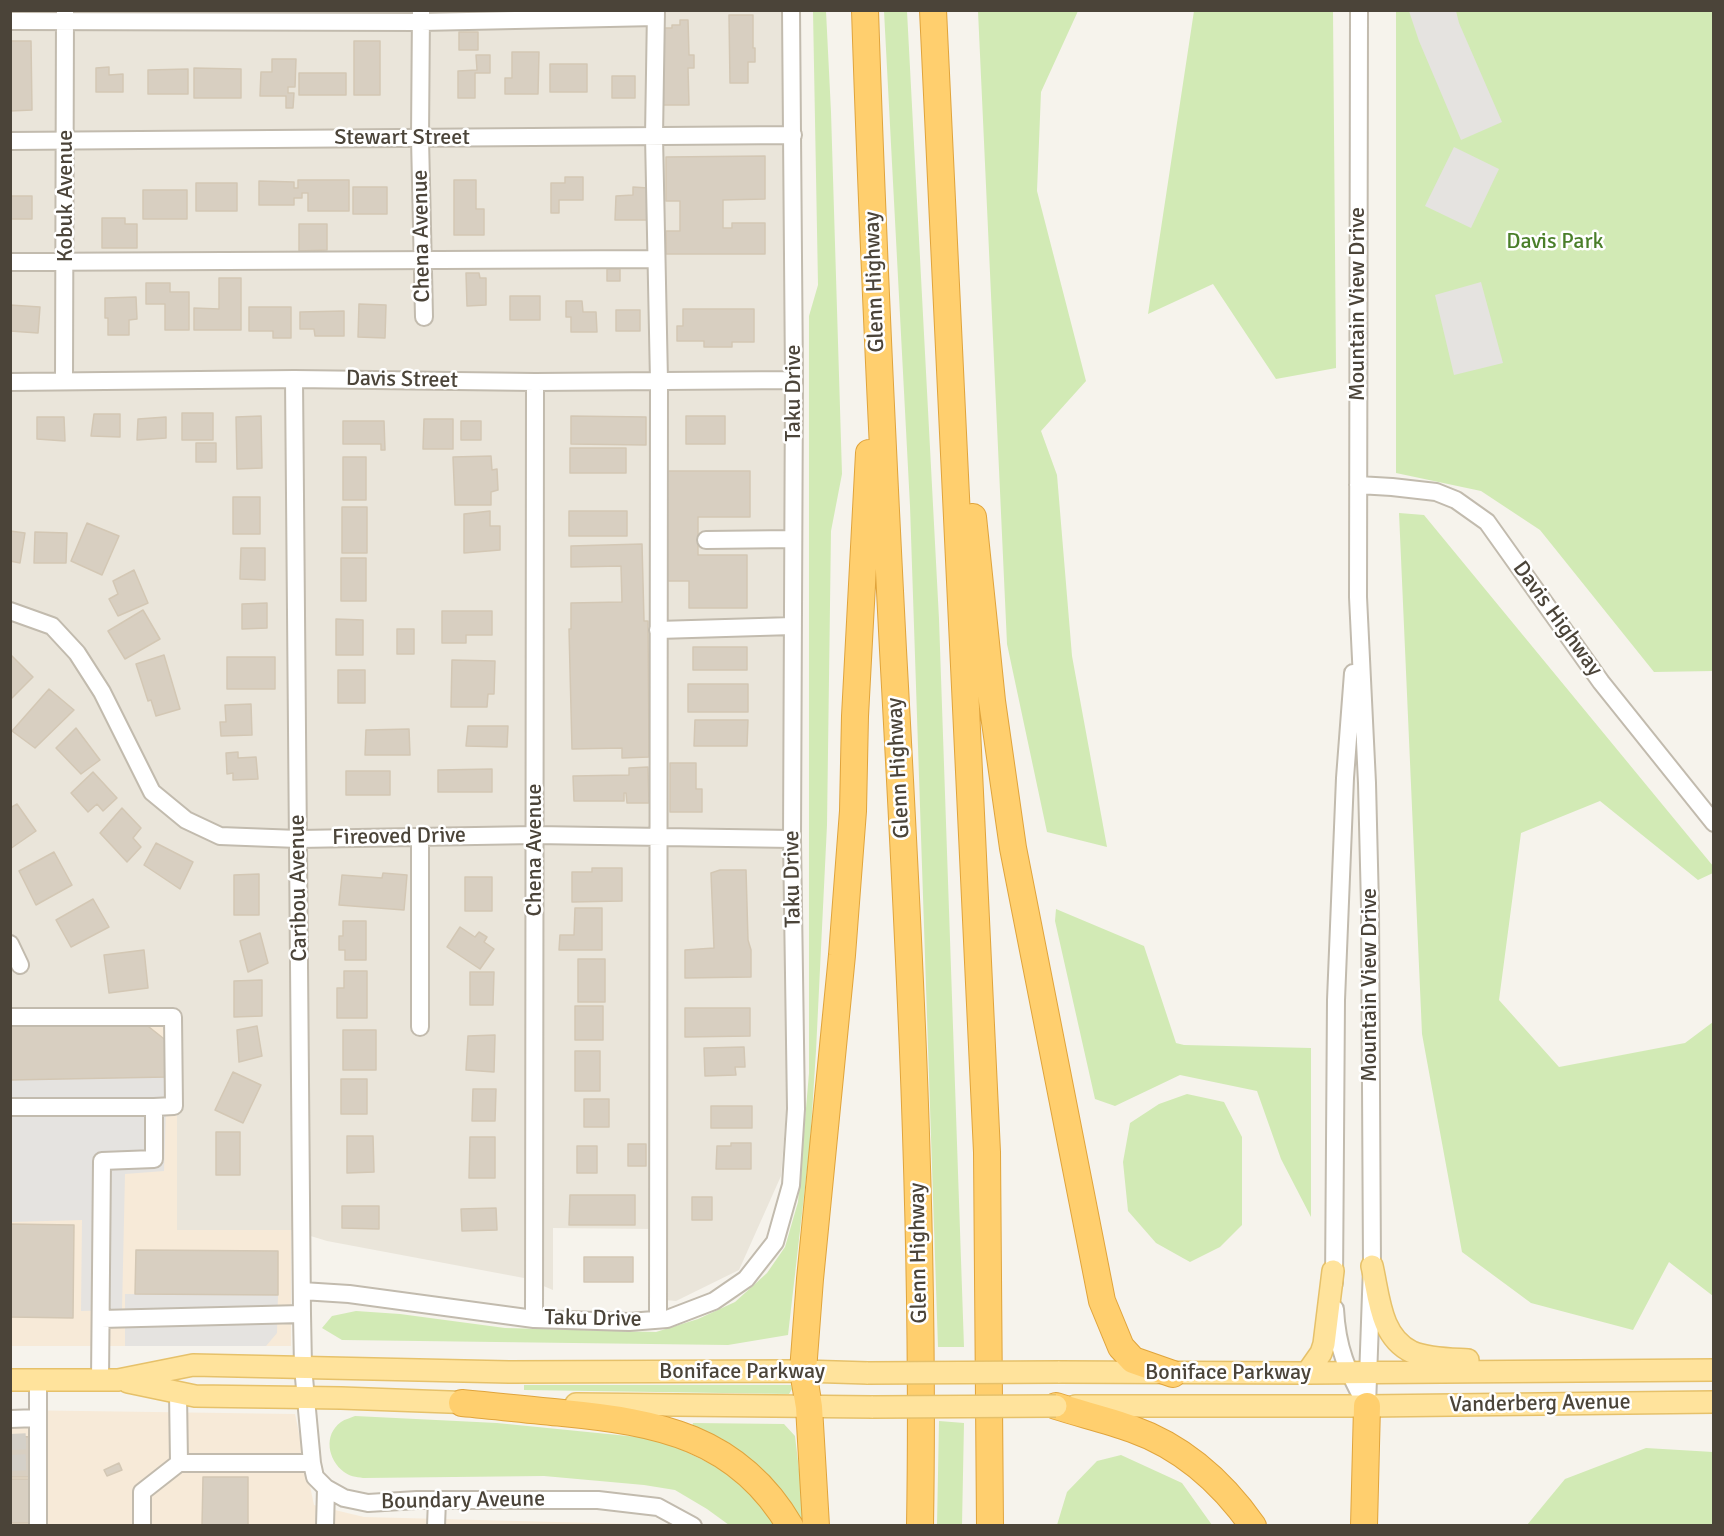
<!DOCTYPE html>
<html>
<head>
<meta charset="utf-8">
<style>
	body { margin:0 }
	#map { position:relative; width:1724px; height:1536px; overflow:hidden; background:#f6f3ec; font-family:Signika,sans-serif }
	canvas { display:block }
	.frame { position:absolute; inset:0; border:12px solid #4b4439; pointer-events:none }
</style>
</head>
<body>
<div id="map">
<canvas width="1724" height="1536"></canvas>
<div class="frame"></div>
</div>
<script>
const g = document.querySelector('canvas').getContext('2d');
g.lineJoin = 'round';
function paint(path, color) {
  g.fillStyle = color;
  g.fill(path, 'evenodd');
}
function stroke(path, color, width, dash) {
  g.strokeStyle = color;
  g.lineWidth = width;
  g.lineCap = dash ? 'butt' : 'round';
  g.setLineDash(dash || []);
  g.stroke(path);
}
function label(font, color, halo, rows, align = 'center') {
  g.font = font + ' Signika,sans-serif';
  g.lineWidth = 5;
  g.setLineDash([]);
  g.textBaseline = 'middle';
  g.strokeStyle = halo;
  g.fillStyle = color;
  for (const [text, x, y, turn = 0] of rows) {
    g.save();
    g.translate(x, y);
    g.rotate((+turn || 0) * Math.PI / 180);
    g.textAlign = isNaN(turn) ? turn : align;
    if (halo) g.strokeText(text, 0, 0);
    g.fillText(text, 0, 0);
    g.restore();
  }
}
const residential = new Path2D(`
	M10,11h775l1,1103 -5,62 -42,94 -63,31 -24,-2 1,-70 -100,-1v62l-29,-12 -197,-37 -36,-11h-114v-210h-166z`);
const commercial = new Path2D(`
	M10,1020h167v210h114v116h-280z
	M11,1410l284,4 19,91 50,12 268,7 6,1 -627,1z`);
const green = new Path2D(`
	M813,11h13l5,101 11,362 -11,57 -4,294 -11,226 -6,93 -22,191 -60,10 -386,-5 -20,-12 10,-12 24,-5 44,3 105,14 151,4 42,-13 37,-17 32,-29 18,-26 13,-45 11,-129v-757l9,-31z
	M884,11h23l32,608 25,728h-26l-28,-841z
	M978,11h100l-37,81 -4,99 49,190 -45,50 16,44 15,181 35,191 -60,-15 -40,-188z
	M1194,11h139l3,357 -60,11 -63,-95 -65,30z
	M1396,11h317v660l-59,1 -114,-142 -59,-39 -85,-18z
	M1399,513l25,2 289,351v7l-15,7 -98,-79 -79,32 -22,167 60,67 126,-24 28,-21v274l-44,-34 -36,68 -102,-27 -69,-51 -40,-218z
	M1056,909l88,37 32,97 8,2 127,3v169l-30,-58 -24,-68 -77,-16 -65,31 -20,-7 -40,-178z
	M1187,1094l37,8 18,35v88l-22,22 -30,15 -34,-19 -28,-32 -5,-49 7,-39 29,-19z
	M524,1385h267l1,4 -3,5 -265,-4z
	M355,1416l142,7 151,15 32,11 46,22 24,21 20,24 6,9h-47l-22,-16 -32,-19 -31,-5 -100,-9 -181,2c-7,-1 -14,-2 -19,-6 -16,-12 -21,-37 -3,-50 4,-3 10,-4 14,-6z
	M939,1421l25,2 -2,102h-25z
	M693,1423l91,1 11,12 10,84h-5l-37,-47 -41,-34 -31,-10z
	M1646,1448l67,4v73h-186l38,-46z
	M1121,1455l61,28 30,42h-155l10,-33 30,-31z`);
const parking = new Path2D(`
	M1409,11h47l3,12 43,99 -41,18 -42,-99z
	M1454,147l45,22 -28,59 -46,-22z
	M1481,282l22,81 -49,12 -19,-80z
	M167,1077l-3,94 -39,3 -3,136 -41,1 1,-91 -71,2 -1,-142z
	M125,1294l153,1 -1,38 -11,13h-141z`);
const building = new Path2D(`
	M729,15h24v33h2v14h-7v21h-18z
	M680,20h8l1,35h5v13h-6l1,37h-27l-1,-77h11v-3h8z
	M459,32h19v18h-19z
	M10,41h21l1,69 -22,1z
	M354,41h26v54h-26z
	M512,52h27l-1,42h-33v-16h7z
	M476,55h14v18h-15v25h-17v-27l19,-1z
	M272,59h24l-1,28h-7v6h6l-1,15h-7v-12h-26l1,-24h11z
	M550,64h37v28h-37z
	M109,67v8l14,-1v18h-27v-24z
	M194,68l47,1v29h-47z
	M188,69v25h-40v-24z
	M299,73h47v22h-47z
	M612,76h23v22h-23z
	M765,156v43l-42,1v28h9v-5h33v31h-99v-23h14v-30h-14v-44z
	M565,177h18v23h-24v13h-8v-30h14z
	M298,180h51v31h-41v-18h-6v5h-8v7h-35v-24l35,1v6h4z
	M454,180h22v29h8v26h-30z
	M196,183h41v28h-41z
	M353,187h34v27h-34z
	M633,187l15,1v32h-33l1,-24 17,-1z
	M143,190h44v29h-44z
	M10,196h22v23h-22z
	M102,218h23v6h12v24h-35z
	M299,224h28v26l-28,1z
	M607,269h13v12h-13z
	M466,273h13l1,5h6v27l-19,1z
	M219,278h22v52h-47v-22l25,1z
	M146,283h24v9h19v38h-24v-26h-19z
	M510,296h30v24h-30z
	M136,297l1,22 -8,1v15h-21v-17h-3v-20z
	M566,301h16l1,11h13l1,20h-26v-15h-5z
	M359,304l27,1 -1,33 -27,-1z
	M10,305l30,2 -2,26 -28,-2z
	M249,307h42v31h-18v-7h-24z
	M683,309h71v33h-22v5h-28v-6h-27v-15h6z
	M616,310h24v21h-24z
	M344,311v25h-29l-1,-7h-14v-17z
	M182,413h31v27h-31z
	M94,414h26v23l-29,-1z
	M261,416l1,52 -25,1 -1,-52z
	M571,416l75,1v28l-75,-1z
	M686,416h39v28h-39z
	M37,417h27l1,24 -28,-2z
	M166,417v21l-29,2 1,-21z
	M424,419h29v30h-30z
	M343,421h41l1,29h-4v-6h-38z
	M461,421h20v19h-20z
	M196,443h20v19h-20z
	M570,448h56v25h-56z
	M491,456l1,14 5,-1 1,21 -7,2v13h-36l-2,-48z
	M343,457h23v43h-23z
	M667,471h83v46h-52v38h49v53h-58v-27h-23z
	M233,497h27v37h-27z
	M342,507h25v46h-25z
	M490,511v15h10v24l-36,3v-39z
	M569,511h58v25h-58z
	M87,523l32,13 -17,39 -31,-14z
	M10,531l15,2 -5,30 -10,-2z
	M35,532l32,1 -1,30h-32z
	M642,544l2,77h4l1,136 -27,1v-10l-50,1 -3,-120h2v-26l51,-1 -1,-36 -50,1v-21z
	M241,548h24v32l-25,-1z
	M341,558h25v43h-25z
	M134,570l14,33 -30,13 -9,-17 9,-5 -5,-13z
	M267,603v25l-25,1v-25z
	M143,610l17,29 -35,20 -17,-28z
	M442,611h50v24h-26v8h-24z
	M336,619l27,1v35h-27z
	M397,629h17v25h-17z
	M693,647h54v23h-54z
	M10,654l23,23 -23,23z
	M164,655l16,54 -24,7 -5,-16 -3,1 -12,-37z
	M227,657h48v32h-48z
	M452,660l43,1 -1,33h-6l-1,13h-36z
	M338,670h27v33h-27z
	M688,684h60v28h-60z
	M49,689l25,21 -39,38 -23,-17z
	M251,704l1,31 -31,1 -1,-14h6l-1,-17z
	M695,720h53l-1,26h-53z
	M468,726h40l-1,21 -41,-1z
	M76,728l24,32 -19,14 -25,-26z
	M409,729l1,26h-45l1,-25z
	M238,752v6l18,-1 2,22 -25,1v-7l-6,1 -1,-21z
	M670,763h26v26h6v23h-32z
	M648,767l1,36h-22l-1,-10h-2v8h-50l-1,-25 56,-1v-7z
	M492,769v23h-54v-22z
	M346,771h44v24h-44z
	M93,772l24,26 -14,13 -6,-7 -9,8 -17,-19z
	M17,804l19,27 -26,18v-41z
	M122,808l19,20 -8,10 8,9 -14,15 -27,-29z
	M156,843l37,19 -13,27 -36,-24z
	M54,852l18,33 -36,20 -17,-34z
	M592,868h30v33l-50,1v-30h20z
	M720,870h26l2,70 3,10v27l-66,1v-28l29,-2 -3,-75z
	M383,873l24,2 -3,35 -65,-5 3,-30 40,3z
	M259,874v41h-25v-40z
	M465,877h27v34h-27z
	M93,899l16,28 -38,20 -15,-27z
	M575,908h27v42h-43l1,-15h14z
	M343,921h23v39h-21v-10h-6v-14h4z
	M460,927l15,10 4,-5 8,5 -3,5 10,7 -14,20 -33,-22z
	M260,933l8,30 -20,9 -8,-31z
	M144,950l4,38 -39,5 -5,-38z
	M578,959h27v43h-27z
	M344,971h23v47h-30v-30h7z
	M470,972h24l-1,33h-23z
	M262,980v36l-28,1v-36z
	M575,1006h28v34h-28z
	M685,1008h65v28l-65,1z
	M10,1023h134l24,19 -1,35 -157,3z
	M257,1026l5,30 -23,6 -2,-32z
	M343,1030h33v40h-33z
	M495,1035l-1,37 -28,-2 2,-34z
	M744,1047l1,20h-10l1,8 -31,1 -1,-28z
	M575,1051h25v40h-25z
	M233,1072l28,13 -18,38 -28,-13z
	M341,1079h26v35h-26z
	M473,1089h23l-1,32h-23z
	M584,1099h25v28h-25z
	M711,1106h41v22h-41z
	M216,1132h24v43h-24z
	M347,1136h26l1,36 -27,1z
	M470,1137h25v41h-26z
	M731,1143h20v26h-35l1,-23h14z
	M628,1144h18v22h-18z
	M577,1146h20v27h-20z
	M570,1195h65v30h-66z
	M692,1197h20v23h-20z
	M342,1206h37v23l-37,-1z
	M496,1208l1,22 -35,1 -1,-22z
	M10,1224l64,1 -1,93 -63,-1z
	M136,1250l142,1v44l-143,-1z
	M584,1257h49v25h-49z
	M10,1436l22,1v40h-22z
	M119,1463l3,7 -15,6 -3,-6z
	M203,1477h45v49h-46z
	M10,1479h23v44h-23z`);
const minorTunnel = new Path2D(`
	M10,1442l22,-1
	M10,1463l22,-1`);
const minor = new Path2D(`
	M421,10l-1,128 4,179
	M656,10l-2,126 5,245 -1,938
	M1359,10l-1,587 9,186 3,123 2,360 -5,140
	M10,21l411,1 235,-5
	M10,141l783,-6
	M10,262l645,-3
	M294,379l8,935 1,53 9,96 3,14 11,11 18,10 24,5 49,-3h181l60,7 35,19
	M64,381l1,-370
	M10,382l284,-3 241,3 259,-2
	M1358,485l34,2 44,5 20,8 31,22 114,160 113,141
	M706,540l87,-1
	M10,611l42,15 25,27 25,39 50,100 34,28 34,16 78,3 237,-4 257,4
	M658,630l135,-4
	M420,837v190
	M10,944l10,21
	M10,1017h163l1,89 -20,1
	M10,1107h144v52l-52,2 -2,220
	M1334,1283l2,-283 9,-222 8,-105
	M302,1291l47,3 185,25 95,3 38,-3 47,-18 32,-22 29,-37 16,-57 5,-76 -4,-270 2,-459 -3,-370
	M1335,1309c2,40 12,61 31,96
	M101,1319l201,-5
	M534,1319l1,-937
	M38,1380v146
	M10,1419l28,-1
	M179,1463h133
	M142,1526v-34l37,-29 -1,-70
	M325,1526l1,-38
	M436,1526l1,-26`);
const major = new Path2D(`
	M1372,1266c7,30 8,71 40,86 16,7 39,7 56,8
	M1058,1372l249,1 407,-3
	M1307,1373l14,-20 3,-9 9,-73
	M10,1380h108l75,-15 316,7 294,-1 65,2
	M128,1382l67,14 146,2 135,5
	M576,1404l297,3
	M1075,1406h292l347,-4`);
const highway = new Path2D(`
	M865,10c7,214 17,427 28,640 16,291 32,583 27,876
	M933,10l54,1142 3,374
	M973,517l19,184 21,147 89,453 19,46 12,13 40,14
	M462,1403c34,3 67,7 101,10 94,9 175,24 227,113
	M1056,1406c25,8 51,14 76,23 51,18 90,53 121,97
	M816,1526l-7,-119 -6,-36 7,-92 32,-324 11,-144 2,-95 14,-263
	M1364,1526l3,-120`);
const majorBridge = new Path2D(`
	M868,1373l190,-1
	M873,1407l183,-1`);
const streetNames = [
	["Stewart Street",402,138],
	["Kobuk Avenue",66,196,-90],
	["Chena Avenue",422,236,-91],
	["Glenn Highway",875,282,-92],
	["Mountain View Drive",1358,304,-90],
	["Davis Street",402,380,1],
	["Taku Drive",794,393,-90],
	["Davis Highway",1557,619,54],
	["Glenn Highway",899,768,-93],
	["Fireoved Drive",399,837,-1],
	["Chena Avenue",535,850,-90],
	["Taku Drive",793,879,-91],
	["Caribou Avenue",299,888,-91],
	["Mountain View Drive",1370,985,-90],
	["Glenn Highway",919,1253,-91],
	["Taku Drive",593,1319,1],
	["Boniface Parkway",742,1372],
	["Boniface Parkway",1228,1373],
	["Vanderberg Avenue",1540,1404,-1],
	["Boundary Aveune",463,1501,-1]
];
const parkNames = [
	["Davis Park",1555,242]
];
paint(residential, '#eae5da');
paint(commercial, '#f7ead8');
paint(green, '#d2eab5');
paint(parking, '#e5e3e0');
paint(building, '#d8cfc1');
stroke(building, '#d3c7b4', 1.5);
stroke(minorTunnel, '#d4d0c8', 16, [16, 8]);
stroke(minor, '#c2bbae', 20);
stroke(major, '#e6c16a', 24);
stroke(highway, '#e0a43c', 28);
stroke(minor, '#fff', 16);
stroke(major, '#ffe39c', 21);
stroke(highway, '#ffcf6e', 26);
stroke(majorBridge, '#e6c16a', 24, []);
stroke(majorBridge, '#ffe39c', 21);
label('22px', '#4b4439', '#fff', streetNames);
label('22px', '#4a7f2a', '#fff', parkNames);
</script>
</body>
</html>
